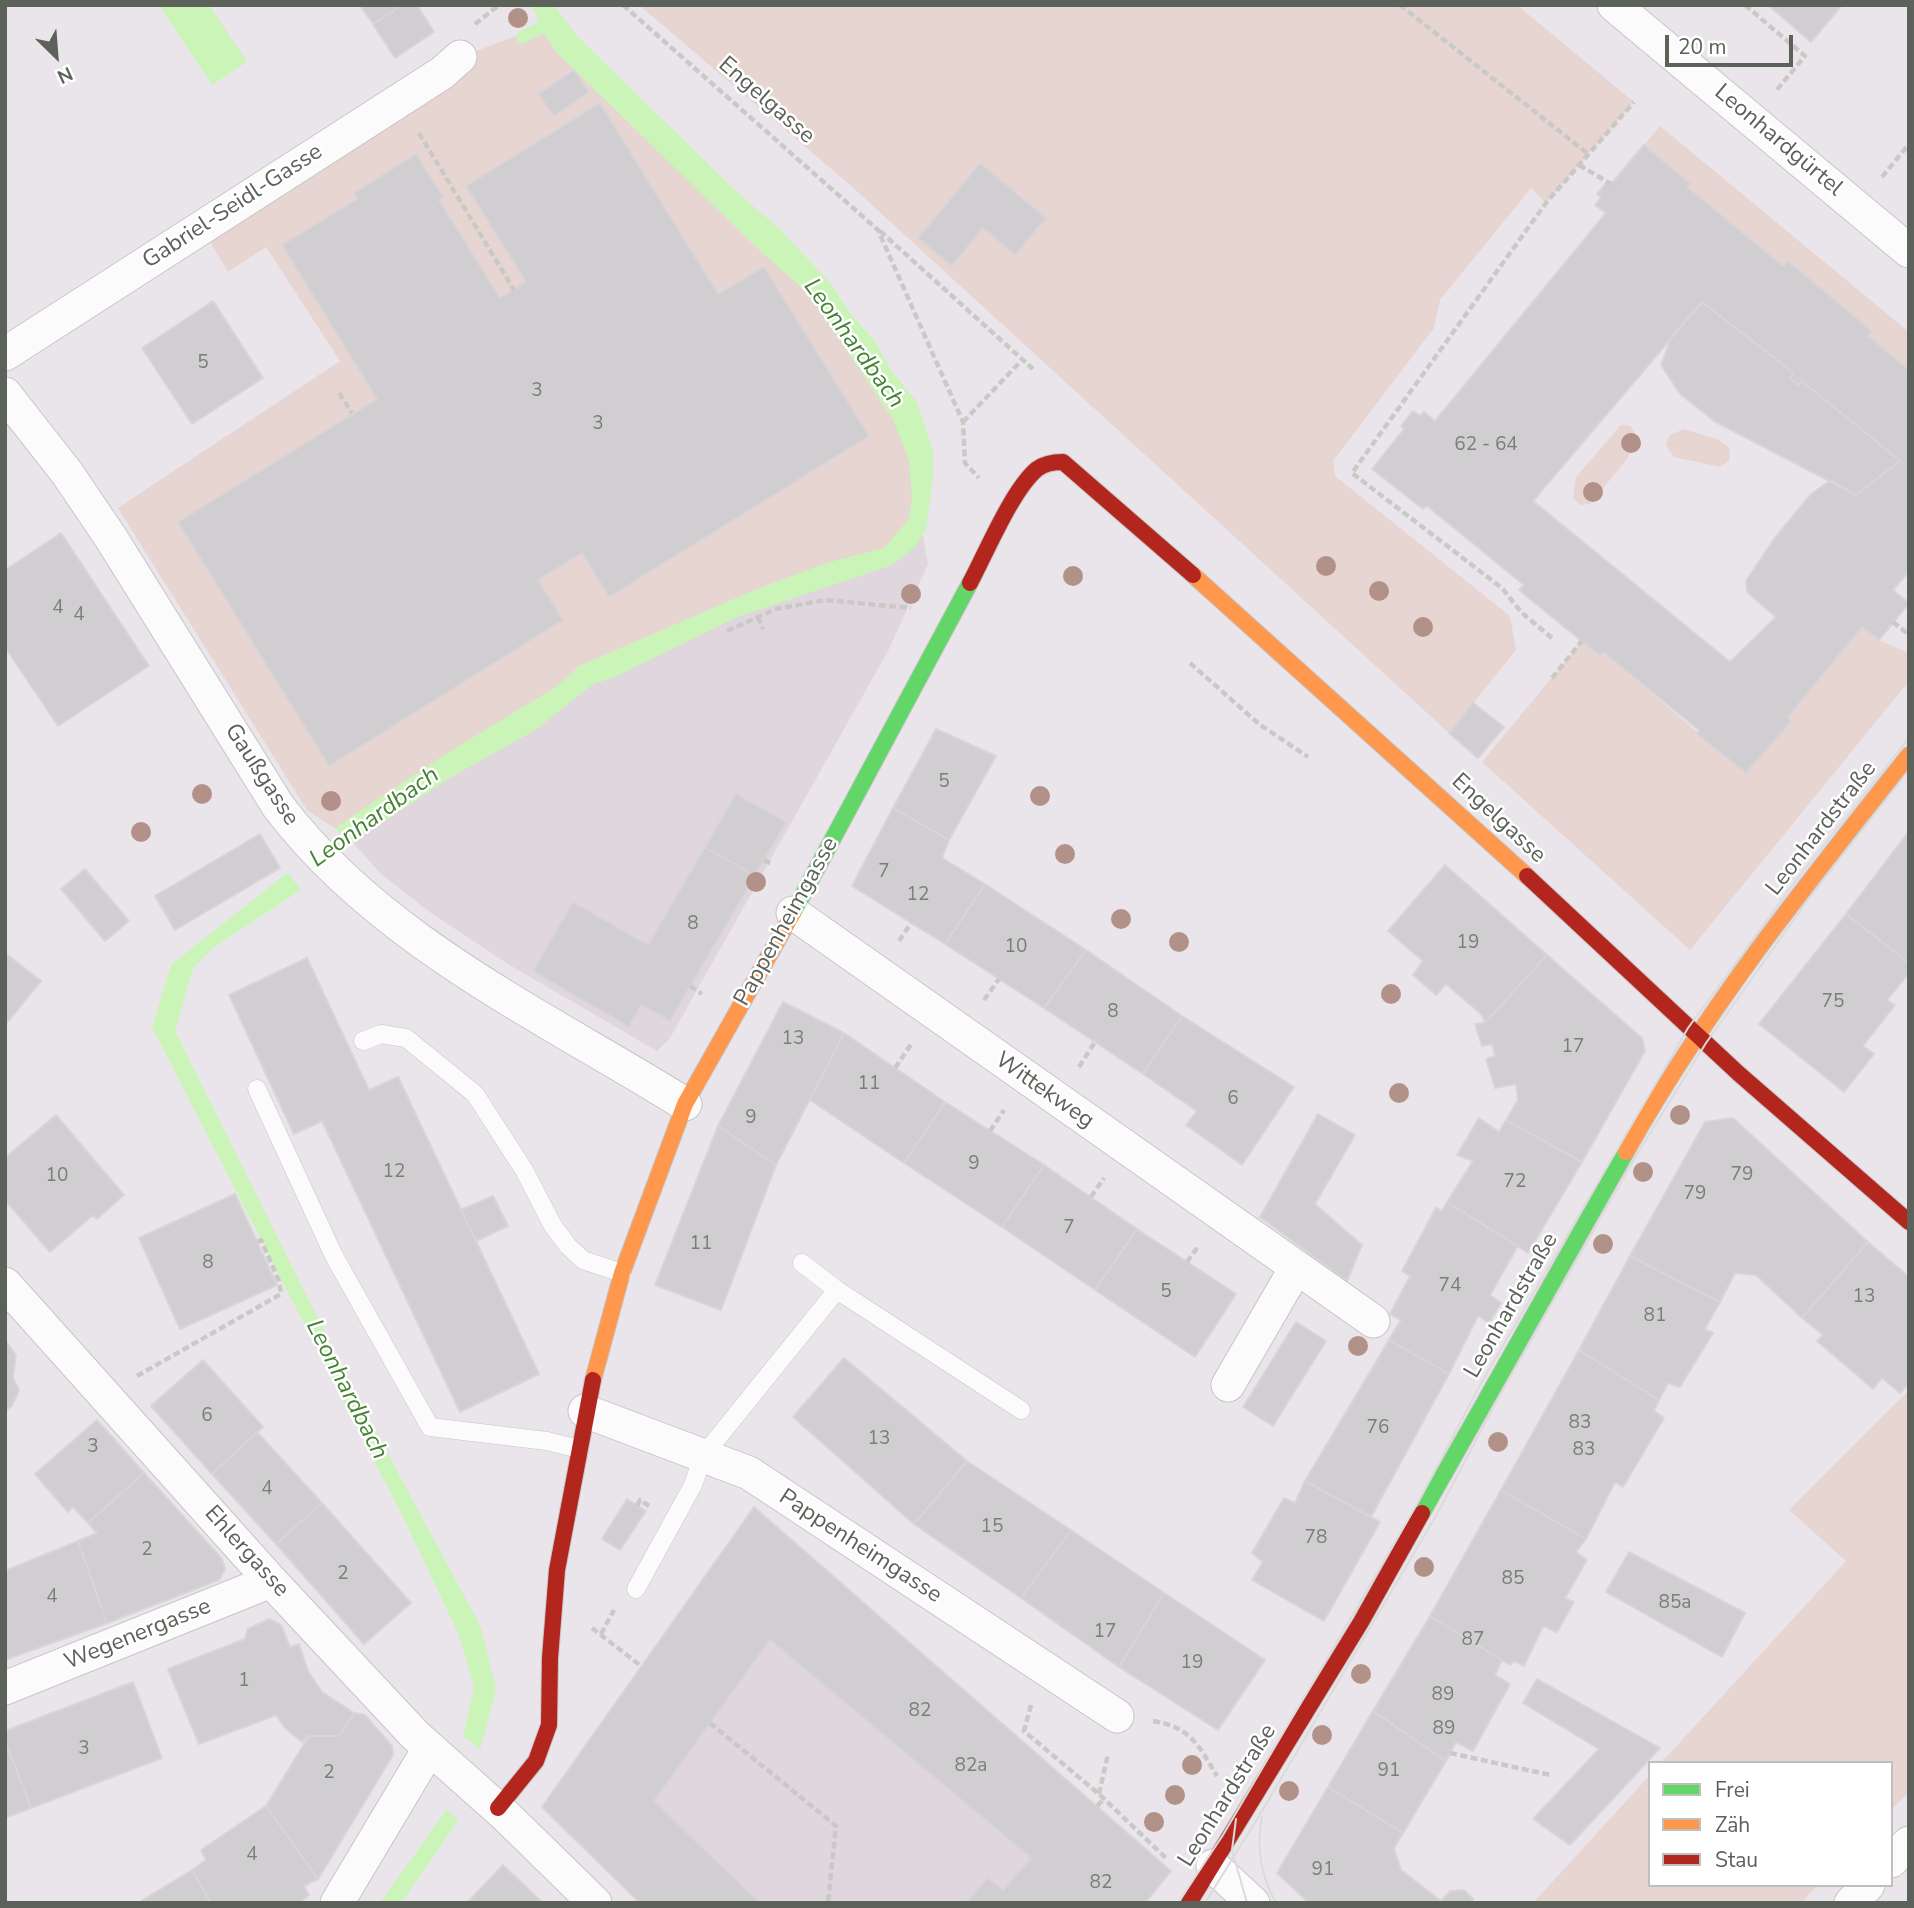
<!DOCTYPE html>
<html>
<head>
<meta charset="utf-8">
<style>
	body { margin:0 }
	#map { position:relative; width:1914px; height:1908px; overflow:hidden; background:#eae5ea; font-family:"Nunito Sans",sans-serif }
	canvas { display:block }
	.frame { position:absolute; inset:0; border:7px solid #5c625a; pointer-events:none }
	.legend { position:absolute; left:1648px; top:1761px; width:245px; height:126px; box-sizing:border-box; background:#fff; border:2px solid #bec0bd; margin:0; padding:9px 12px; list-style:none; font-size:21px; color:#5c625a }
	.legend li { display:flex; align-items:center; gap:14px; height:35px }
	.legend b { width:35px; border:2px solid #bec0bd }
	.north { position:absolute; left:21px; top:21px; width:70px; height:70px; -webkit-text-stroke:5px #fff; paint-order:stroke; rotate:155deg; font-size:19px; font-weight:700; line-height:28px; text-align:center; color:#5c625a }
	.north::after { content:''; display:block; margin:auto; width:24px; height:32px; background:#5c625a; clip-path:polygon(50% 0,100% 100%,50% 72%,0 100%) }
	.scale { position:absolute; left:1665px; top:35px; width:128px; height:32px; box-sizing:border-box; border:4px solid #5c625a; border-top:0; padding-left:9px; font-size:21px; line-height:24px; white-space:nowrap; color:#5c625a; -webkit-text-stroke:5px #fff; paint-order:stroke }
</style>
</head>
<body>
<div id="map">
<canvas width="1914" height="1908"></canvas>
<div class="frame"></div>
<ul class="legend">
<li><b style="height:9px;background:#63d668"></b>Frei</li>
<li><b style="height:9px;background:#ff974d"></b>Zäh</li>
<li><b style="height:9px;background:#b3261e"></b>Stau</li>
</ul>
<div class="north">N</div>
<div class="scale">20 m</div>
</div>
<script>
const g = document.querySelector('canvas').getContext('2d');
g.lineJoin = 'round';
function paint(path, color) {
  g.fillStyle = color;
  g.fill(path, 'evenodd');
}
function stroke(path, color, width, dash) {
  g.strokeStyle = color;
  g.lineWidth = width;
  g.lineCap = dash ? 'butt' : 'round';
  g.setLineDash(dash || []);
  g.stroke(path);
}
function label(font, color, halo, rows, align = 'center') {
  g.font = font + ' "Nunito Sans",sans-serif';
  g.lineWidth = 5;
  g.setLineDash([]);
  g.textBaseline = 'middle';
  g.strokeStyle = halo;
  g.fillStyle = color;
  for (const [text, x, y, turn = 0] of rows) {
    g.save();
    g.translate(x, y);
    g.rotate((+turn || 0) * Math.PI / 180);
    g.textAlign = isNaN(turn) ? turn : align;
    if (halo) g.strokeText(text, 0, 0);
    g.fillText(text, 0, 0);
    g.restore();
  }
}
const education = new Path2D(`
	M919,513l9,51 -40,87 -218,387 -13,13 -149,-87 -77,-51 -50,-39 -33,-37 247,-163z
	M754,1507l417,364 -26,32h-505l-98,-96z`);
const green = new Path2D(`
	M639,5h878l117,97 -88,101 -15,-15 -91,112 -6,28 -101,133 2,15 175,140 6,34 -67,83 -600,-549z
	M553,22l264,266 88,125 14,100 -32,41 -292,120 -247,163 -41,-27 -189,-302 222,-147 -74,-114 -38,25 -27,-45 259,-170z
	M1660,126l249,206v38l-41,-34 4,-5 -84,-70 -5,5 -96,-79 3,-4 -46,-38z
	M1621,425l9,1 7,10 -10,23 -37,45 -10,1 -7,-7 3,-21z
	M1684,429l35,11 11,8 -1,13 -9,6 -46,-10 -8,-12 4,-10z
	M1862,627l17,13 30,13v28l-219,269 -208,-188 100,-121 18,14 3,-3 143,121 44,-50 -2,-6z
	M1909,1390v402l-18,18v-47h-230l185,-202 -57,-51z
	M1650,1775v110h168l-17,18h-268z`);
const water = new Path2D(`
	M159,5h50l38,57 -35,23z
	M532,5h22l24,32 160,156 42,36 52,56 17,27 26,29 16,29 25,31 17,49v30l-7,49 -11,18 -23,18 -155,52 -122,60 -22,7 -56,45 -82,46 -89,58 -65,57 -87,57 -21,21 -18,63 176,354 130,242 15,63 -16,60 -22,71 -57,82h-21l67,-94 27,-122 -15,-52 -55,-116 -252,-492 19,-62 117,-93 47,-44 109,-73 112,-68 23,-21 178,-77 70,-26 57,-15 25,-29 3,-22 -3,-36 -15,-40 -84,-126 -54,-48 -200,-195 -15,-24z`);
const pier = new Path2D(`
	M333,826l21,22 -51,45 -17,-23z
	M461,1734l22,18 -22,72 -17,-18z`);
const stream = new Path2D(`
	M522,37l31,-15`);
const building = new Path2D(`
	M360,5h42l-29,19z
	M402,5h15l17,27 -39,26 -22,-34z
	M1768,5h74l-31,37z
	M574,70l15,22 -35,24 -16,-22z
	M600,103l118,191 46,-27 105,169 -260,161 -27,-44 -44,27 25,40 -234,146 -151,-244 199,-123 -95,-154 75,-46 -3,-6 62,-39 27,43 -4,3 61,98 26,-16 -60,-96z
	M1644,145l46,38 -3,4 96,79 5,-5 84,70 -4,5 41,34v201l-16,19 16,13 -30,37 -17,-13 -74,90 3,5 -45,51 -49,-39 2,-4 -96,-78 -3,4 -81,-66 5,-5 -97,-79 -4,3 -51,-40 32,-40 -3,-3 12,-15 7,5 4,-4 11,9 171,-208 -11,-8 6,-8 -4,-3 10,-12 4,2zM1702,302l92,71 -4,5 8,7 4,-4 98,80 -44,34 -25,-15 -20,14 -37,45 -28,42 1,11 29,25 -46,45 -197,-161z
	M980,163l66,55 -31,37 -32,-27 -31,38 -34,-28z
	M213,301l50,77 -71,46 -50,-76z
	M1702,302l92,71 -4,5 8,7 4,-4 98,80 -44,34 -142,-74 -34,-27 -19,-29 11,-29z
	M61,533l88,133 -91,60 -53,-79v-77z
	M1473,703l31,24 -26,31 -29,-25z
	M936,729l60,27 -47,84 -56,-32z
	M736,794l50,28 -31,54 -50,-29z
	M893,808l56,32 -7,18 43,26 -40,60 -93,-58z
	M1909,831v132l-63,-49z
	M260,834l20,34 -105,62 -20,-34z
	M705,847l50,29 -85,145 -29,-16 -12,22 -96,-56 40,-69 75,43z
	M1445,865l102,90 -62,68 -3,-8 -36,-31 -10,11 -23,-20 10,-14 -35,-30z
	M85,869l44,52 -24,20 -44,-52z
	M985,884l101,66 -42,58 -99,-64z
	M1846,914l63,49v10l-22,27 8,5 -32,41 11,8 -30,38 -85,-68z
	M1086,950l96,66 -39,58 -99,-66z
	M5,953l36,28 -36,44z
	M1547,955l95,83 3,13 -63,111 -76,-42 12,-20 -2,-16 -21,4 -9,-29 9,-3 -3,-12 -10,2 -7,-22 10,-1z
	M307,958l62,132 29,-13 141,297 -79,38 -138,-291 -28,13 -65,-139z
	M783,1002l61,31 -68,132 -58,-39z
	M1182,1016l112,71 -52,78 -56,-40 11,-14 -54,-37z
	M844,1033l101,69 -41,61 -94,-63z
	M945,1102l99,63 -42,62 -98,-64z
	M1318,1114l37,21 -40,69 47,41 -15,36 -87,-64z
	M56,1115l68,80 -27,24 -4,-4 -43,37 -45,-52v-42z
	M1479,1118l20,14 7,-12 76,42 -54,91 -81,-51 26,-41 -16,-6z
	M1733,1118l135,124 -66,76 -46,-43 -21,-2 -15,29 -90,-46 75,-134z
	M718,1126l58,39 -55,145 -66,-25z
	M1044,1165l93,64 -42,61 -93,-63z
	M235,1194l42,91 -97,44 -41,-91z
	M493,1196l15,30 -32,15 -15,-31z
	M1447,1202l71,44 -28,49 11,8 -12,20 -11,-7 -29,58 -60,-34 12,-20 -11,-6 20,-38 -8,-5 34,-63 6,3z
	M1137,1229l99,65 -41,63 -100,-67z
	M1868,1242l41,35v106l-9,10 -18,-15 -9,11 -56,-48 6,-6 -21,-17z
	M1630,1256l90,46 -15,27 8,4 -33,54 -12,-4 -9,17 -80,-50z
	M1296,1322l30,19 -53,85 -30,-19z
	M5,1340l11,15 -3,23 6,12 -7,16 -7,5z
	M1389,1340l60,34 -78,143 -66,-36z
	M1579,1350l80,50 -5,11 10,7 -41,69 -8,-5 -29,57 -85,-49z
	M844,1358l123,103 -53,63 -121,-107z
	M203,1360l60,67 -51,47 -61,-68z
	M97,1420l47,53 -56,50 -15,-16 -5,5 -33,-38z
	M257,1432l65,71 -46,41 -64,-70z
	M967,1461l104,69 -50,68 -107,-74z
	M144,1473l78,86 3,10 -6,11 -112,43 -29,-82 19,-8 -9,-10z
	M1305,1481l75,41 -56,99 -72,-41 11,-18 -11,-9 32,-55 11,5z
	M1501,1490l85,49 -10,13 11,8 -22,38 9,4 -17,30 -14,-6 -19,40 -10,-5 -4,4 -80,-49z
	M627,1499l19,12 -26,39 -18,-11z
	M322,1503l89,100 -47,41 -88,-100z
	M754,1507l417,364 -26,32h-179l22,-25 15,12 28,-32 -261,-218 -116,161 106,102h-120l-98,-96z
	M1071,1530l93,63 -45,74 -98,-69z
	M78,1541l29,82 -102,37v-89z
	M1629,1552l116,61 -23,44 -116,-65z
	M1164,1593l101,67 -47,70 -99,-63z
	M1430,1616l72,44 -7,15 15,9 -37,67 -17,-9 -10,19 -73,-50z
	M269,1619l12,6 9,22 9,-3 9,27 14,21 32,21 -15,23h-31l-6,6 -17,-14 -9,-13 -77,29 -31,-75 77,-30 3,-10z
	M1537,1679l123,69 -90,97 -37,-26 66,-70 -76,-46z
	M133,1682l29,76 -131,50 -26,-68v-9z
	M1373,1711l73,50 -43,72 -75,-46z
	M354,1713l11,2 27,31 1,9 -75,124 -52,-73 43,-70h30z
	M5,1740l26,68 -26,10z
	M1328,1787l75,46 -9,15 7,22 40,31 9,-10 14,-1 9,9v4h-164l-32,-30z
	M266,1806l52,73 -14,7 5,9 -10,8h-88l-19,-33 14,-10 -5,-10z
	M503,1865l40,38h-76z
	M192,1870l19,33h-73z`);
const path = new Path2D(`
	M623,5l255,225 85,192 2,41 14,15
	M1400,5l187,148
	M1745,5l60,51 -30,36
	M475,24l24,-19
	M419,133l95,157
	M1579,165l32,19
	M1882,177l27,-33
	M880,231l153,138
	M339,393l13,20
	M963,422l59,-62
	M758,617l5,12
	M1893,622l16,13
	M727,631l49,-22 49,-9 86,8
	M1552,638l-30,-25 -20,-25 -150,-115 194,-270 88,-101
	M1190,663l69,61 49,33
	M1552,678l30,-37
	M764,860l9,5
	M899,941l12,-18
	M690,986l12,8
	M984,1000l15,-21
	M1079,1067l16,-25
	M895,1068l17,-25
	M990,1131l14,-21
	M1091,1197l13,-19
	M1187,1262l12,-17
	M137,1376l144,-82 -2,-13 -18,-41 -4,2
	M637,1506l3,-6 9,6
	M592,1628l49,38
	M601,1634l13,-24
	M1031,1705l-7,26 75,63 68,65
	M1153,1721c38,6 46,25 64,55
	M710,1723l126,103 -8,77
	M1450,1753l100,22
	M1099,1794l9,-40
	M1097,1806l7,-7`);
const lane = new Path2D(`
	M363,1041l18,-7 25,4 69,56 49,76 29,56 15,20 15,14 39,13
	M257,1089l77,167 96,171 117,14 32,8
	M802,1263l35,27
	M636,1589l57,-104 10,-29 134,-166 184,120`);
const street = new Path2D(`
	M1614,5l295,246
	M5,354l437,-281 18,-16
	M5,394l62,79 44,65 167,268c102,135 266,210 407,298
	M793,913l580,408
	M5,1284l266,297 144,154 91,81 89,87
	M1228,1385l68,-117
	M585,1411l164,62 368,243
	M5,1688l266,-107
	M1891,1861l18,-18
	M1213,1866l40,37
	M337,1903l92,-154
	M1851,1903l17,-18`);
const fast = new Path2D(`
	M793,913l177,-330
	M1422,1513l204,-361`);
const slow = new Path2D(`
	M1193,575l334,301
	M1626,1152c79,-142 182,-270 283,-397
	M593,1380l29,-107 63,-169 108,-191`);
const jam = new Path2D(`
	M970,583c16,-30 42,-93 67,-114 8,-6 16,-7 26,-7l130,113
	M1527,876l211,197 171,149
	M498,1808l38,-47 13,-36 1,-67 7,-88 36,-190
	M1189,1903l172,-281 61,-109`);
const tram = new Path2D(`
	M1262,1817c-6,30 -1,59 14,86
	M1236,1819l-4,31 15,53
	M1178,1903l45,-68 129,-219 68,-117 60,-114 208,-357 109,-149 112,-141
	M1205,1903l54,-87 178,-302 63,-119 137,-241 69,-111 101,-142 102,-131`);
const trees = [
	[518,18],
	[1631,443],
	[1593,492],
	[1326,566],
	[1073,576],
	[1379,591],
	[911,594],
	[1423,627],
	[202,794],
	[1040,796],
	[331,801],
	[141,832],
	[1065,854],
	[756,882],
	[1121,919],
	[1179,942],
	[1391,994],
	[1399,1093],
	[1680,1115],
	[1643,1172],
	[1603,1244],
	[1358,1346],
	[1498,1442],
	[1424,1567],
	[1361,1674],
	[1322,1735],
	[1192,1765],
	[1289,1791],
	[1175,1795],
	[1154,1822]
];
const numberNames = [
	["5",203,363],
	["3",537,391],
	["3",598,424],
	["62 - 64",1486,445],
	["4",58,608],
	["4",79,615],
	["5",944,782],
	["7",884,872],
	["12",918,895],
	["8",693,924],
	["19",1468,943],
	["10",1016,947],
	["75",1833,1002],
	["8",1113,1012],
	["13",793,1039],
	["17",1573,1047],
	["11",869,1084],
	["6",1233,1099],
	["9",751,1118],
	["9",974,1164],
	["12",394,1172],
	["79",1742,1175],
	["10",57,1176],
	["72",1515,1182],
	["79",1695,1194],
	["7",1069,1228],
	["11",701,1244],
	["8",208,1263],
	["74",1450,1286],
	["5",1166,1292],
	["13",1864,1297],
	["81",1655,1316],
	["6",207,1416],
	["83",1580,1423],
	["76",1378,1428],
	["13",879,1439],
	["3",93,1447],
	["83",1584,1450],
	["4",267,1489],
	["15",992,1527],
	["78",1316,1538],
	["2",147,1550],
	["2",343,1574],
	["85",1513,1579],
	["4",52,1597],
	["85a",1675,1603],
	["17",1105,1632],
	["87",1473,1640],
	["19",1192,1663],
	["1",244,1681],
	["89",1443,1695],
	["82",920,1711],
	["89",1444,1729],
	["3",84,1749],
	["82a",971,1766],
	["91",1389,1771],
	["2",329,1773],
	["4",252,1855],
	["91",1323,1870],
	["82",1101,1883]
];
const streetNames = [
	["Engelgasse",766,101,41],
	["Leonhardgürtel",1778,141,40],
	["Gabriel-Seidl-Gasse",233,207,-33],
	["Gaußgasse",261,775,57],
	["Engelgasse",1498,819,43],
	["Leonhardstraße",1822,829,-52],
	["Pappenheimgasse",787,922,-61],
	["Wittekweg",1044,1091,35],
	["Leonhardstraße",1512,1306,-60],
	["Pappenheimgasse",860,1547,33],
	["Ehlergasse",246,1552,48],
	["Wegenergasse",138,1635,-22],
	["Leonhardstraße",1228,1796,-58]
];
const waterNames = [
	["Leonhardbach",853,344,54],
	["Leonhardbach",375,818,-36],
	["Leonhardbach",346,1390,63]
];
paint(education, '#dfd6de');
paint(green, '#e7d5d2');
paint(water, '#cbf5b8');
paint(pier, '#eae5ea');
stroke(stream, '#cbf5b8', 12);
paint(building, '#d1ced2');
stroke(building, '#d9d4d9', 2);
stroke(lane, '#c6c5c5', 19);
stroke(street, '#c6c5c5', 35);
stroke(fast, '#c5c5c5', 18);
stroke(slow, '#c5c5c5', 18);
stroke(jam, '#c5c5c5', 18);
stroke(path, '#cac9c6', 4.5, [7, 3.5]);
stroke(lane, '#fcfbfc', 18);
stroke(street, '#fcfbfc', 33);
stroke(fast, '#63d668', 16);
stroke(slow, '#ff974d', 16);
stroke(jam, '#b3261e', 16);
stroke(tram, '#dcdbdb', 2);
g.fillStyle = '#b29288';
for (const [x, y] of trees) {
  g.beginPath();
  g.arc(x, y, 10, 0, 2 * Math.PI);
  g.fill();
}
label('19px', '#7a7e79', null, numberNames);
label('23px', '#5c625a', '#fff', streetNames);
label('italic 24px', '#468233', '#fff', waterNames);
</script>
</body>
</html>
